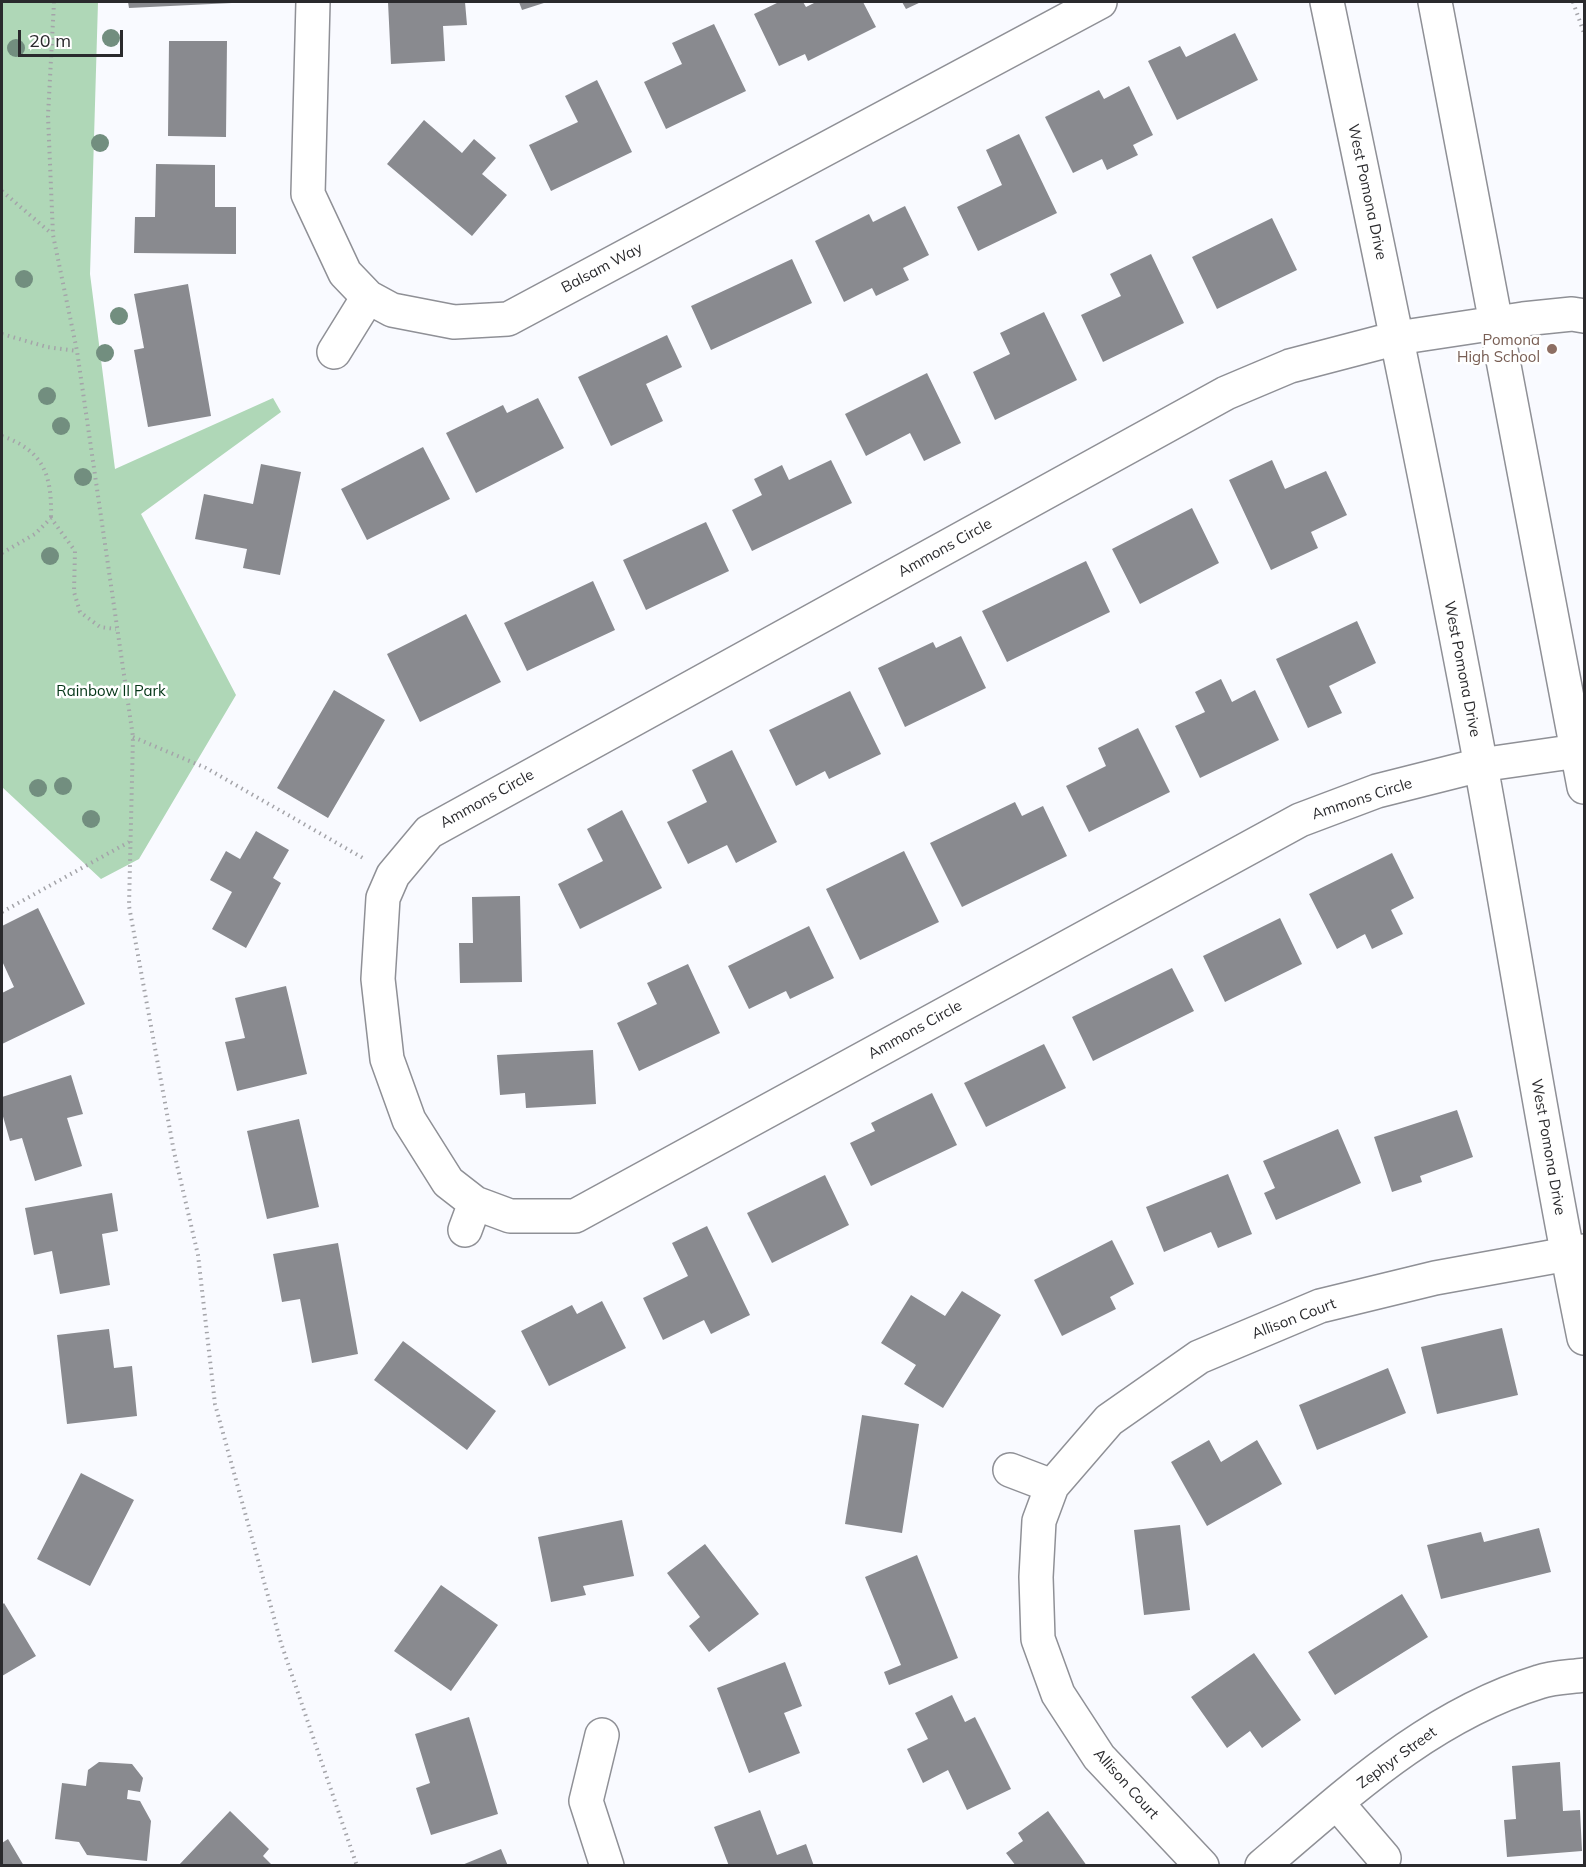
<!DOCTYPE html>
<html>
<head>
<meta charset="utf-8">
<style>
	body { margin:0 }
	#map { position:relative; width:1586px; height:1867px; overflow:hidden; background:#f9faff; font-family:Mulish,sans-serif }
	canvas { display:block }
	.frame { position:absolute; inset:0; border:3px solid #2a2a2d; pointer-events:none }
	.scale { position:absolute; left:18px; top:30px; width:105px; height:27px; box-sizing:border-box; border:3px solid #2a2a2d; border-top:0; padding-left:8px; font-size:18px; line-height:21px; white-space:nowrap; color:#2a2a2d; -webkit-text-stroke:4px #fff; paint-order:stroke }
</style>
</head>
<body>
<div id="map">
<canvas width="1586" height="1867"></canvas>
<div class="frame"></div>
<div class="scale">20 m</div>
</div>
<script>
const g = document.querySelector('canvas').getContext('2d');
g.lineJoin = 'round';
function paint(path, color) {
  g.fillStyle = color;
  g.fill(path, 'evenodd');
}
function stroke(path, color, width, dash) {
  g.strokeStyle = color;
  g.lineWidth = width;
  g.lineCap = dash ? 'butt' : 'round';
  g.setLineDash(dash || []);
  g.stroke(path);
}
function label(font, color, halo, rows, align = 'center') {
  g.font = font + ' Mulish,sans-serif';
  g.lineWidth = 5;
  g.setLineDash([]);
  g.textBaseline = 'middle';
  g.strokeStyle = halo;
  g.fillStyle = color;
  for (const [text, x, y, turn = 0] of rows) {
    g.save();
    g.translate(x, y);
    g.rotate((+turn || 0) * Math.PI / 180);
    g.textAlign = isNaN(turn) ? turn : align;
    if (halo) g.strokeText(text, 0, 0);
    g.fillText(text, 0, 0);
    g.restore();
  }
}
const green = new Path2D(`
	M2,2h96l-8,272 25,195 158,-71 8,14 -140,102 95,181 -97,164 -38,20 -99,-92z`);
const building = new Path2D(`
	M128,2h104v1l-103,5z
	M388,2h77l2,23 -24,1 2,35 -54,3z
	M519,2h28l-25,8z
	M779,2h24l3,5 10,-5h47l13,25 -68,34 -3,-7 -26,12 -25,-52z
	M902,2h19l-15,7z
	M714,24l32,67 -80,38 -22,-47 38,-18 -10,-21z
	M1235,33l23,47 -81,40 -29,-59 32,-15 6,11z
	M169,41h58l-1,96 -58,-1z
	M597,80l35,72 -81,39 -22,-46 49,-23 -13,-26z
	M1129,86l24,49 -20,10 5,10 -31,15 -5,-11 -29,14 -28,-56 54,-27 5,9z
	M424,120l38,33 12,-14 22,19 -14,16 25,21 -35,41 -85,-72z
	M1019,134l38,79 -79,38 -21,-44 45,-22 -16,-35z
	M156,164l59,1v42h21v47l-102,-1 1,-36h20z
	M905,206l24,49 -26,13 6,12 -33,16 -4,-8 -28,14 -29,-61 54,-27 4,8z
	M1272,218l25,52 -80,39 -25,-52z
	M1151,254l33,69 -81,39 -22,-47 40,-19 -11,-22z
	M792,259l20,44 -101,47 -20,-44z
	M188,284l23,132 -63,11 -14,-77 10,-2 -10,-54z
	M1044,312l33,68 -82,40 -22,-48 37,-18 -10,-21z
	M667,335l15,32 -36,17 17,37 -52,25 -33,-69z
	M927,373l34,70 -37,18 -14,-28 -44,23 -21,-42z
	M538,398l26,50 -88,45 -30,-60 57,-28 4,8z
	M423,447l27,52 -83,41 -26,-51z
	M831,460l21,43 -100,48 -20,-41 30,-15 -8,-16 28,-14 7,15z
	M1272,460l13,29 41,-18 21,44 -36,17 7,16 -47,22 -42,-90z
	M261,464l40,8 -21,103 -37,-7 4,-19 -52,-10 9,-45 49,10z
	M1192,508l27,55 -79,41 -28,-55z
	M706,522l23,49 -83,39 -23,-50z
	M1086,561l24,51 -103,50 -25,-51z
	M593,581l22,49 -88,41 -23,-48z
	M466,614l35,68 -81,40 -33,-68z
	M1357,621l19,42 -47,23 13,27 -34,15 -32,-69z
	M961,636l25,52 -81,39 -27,-59 55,-26 3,6z
	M1221,679l11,23 23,-12 24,50 -79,38 -25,-52 30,-14 -10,-20z
	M334,690l51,30 -57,98 -51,-30z
	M850,691l31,63 -52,25 -4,-8 -29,15 -27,-56z
	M1138,728l32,64 -81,40 -23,-46 40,-20 -8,-18z
	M732,750l45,92 -41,21 -9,-18 -39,19 -21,-42 40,-20 -15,-32z
	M1015,802l7,14 21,-10 24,50 -105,51 -32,-64z
	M622,810l40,78 -82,41 -22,-45 45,-23 -16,-32z
	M256,831l33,19 -16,28 8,5 -35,65 -34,-19 20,-37 -22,-12 16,-29 14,8z
	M904,851l35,71 -79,38 -34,-71z
	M1392,853l22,45 -23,12 12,24 -31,15 -7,-15 -28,15 -28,-55z
	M520,896l2,86 -62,1 -1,-40h14l-1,-46z
	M38,908l47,96 -83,40v-51l12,-6 -12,-26v-35z
	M1280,918l22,46 -77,38 -22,-46z
	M809,926l25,52 -44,21 -4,-8 -37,18 -21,-43z
	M688,964l32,69 -81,38 -22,-48 40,-19 -10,-21z
	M1172,968l22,43 -101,50 -21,-44z
	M286,986l21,88 -70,17 -12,-49 20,-4 -10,-40z
	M1044,1044l22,44 -80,39 -22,-44z
	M593,1050l3,54 -70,4 -1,-15 -25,2 -3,-40z
	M71,1075l12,39 -16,4 15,48 -47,15 -13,-43 -12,3 -8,-28v-16z
	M932,1093l25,52 -86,41 -21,-43 25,-12 -4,-8z
	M1457,1110l16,47 -53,19 2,6 -30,10 -18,-55z
	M299,1119l20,88 -52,12 -20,-88z
	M1338,1129l23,54 -85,37 -12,-27 11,-5 -12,-27z
	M1228,1174l24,60 -34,14 -7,-16 -47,20 -18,-45z
	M825,1175l24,50 -77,38 -25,-50z
	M112,1193l6,38 -16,3 8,51 -50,9 -8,-43 -18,4 -9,-47z
	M707,1226l43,89 -39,19 -7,-14 -41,20 -20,-42 45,-22 -16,-33z
	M1112,1240l22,44 -24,13 6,12 -54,27 -28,-56z
	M338,1243l20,111 -46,9 -12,-64 -18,3 -9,-48z
	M962,1291l39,24 -58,93 -39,-24 12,-19 -35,-22 30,-48 34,21z
	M602,1301l24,47 -77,38 -28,-55 51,-26 5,9z
	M1502,1328l16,67 -81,19 -16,-67z
	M109,1329l5,39 18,-2 5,50 -70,8 -10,-89z
	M403,1341l93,70 -29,39 -93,-70z
	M1388,1368l18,45 -89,37 -18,-45z
	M862,1415l57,9 -17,109 -57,-9z
	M1209,1440l12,22 36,-22 25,44 -75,42 -36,-64z
	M81,1473l53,27 -44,86 -53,-27z
	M622,1520l12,56 -51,10 3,9 -35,7 -13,-65z
	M1180,1525l10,85 -46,5 -10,-85z
	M1539,1528l12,44 -110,27 -14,-54 54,-13 3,10z
	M705,1544l54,70 -50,38 -20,-26 11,-9 -33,-44z
	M917,1555l41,103 -69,27 -5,-13 17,-7 -36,-88z
	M441,1585l57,40 -47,66 -57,-40z
	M1402,1594l26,43 -93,58 -27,-43z
	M4,1603l32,53 -34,20v-71z
	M1254,1653l47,67 -39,28 -12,-17 -23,17 -36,-51z
	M785,1662l17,44 -18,7 16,40 -51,20 -32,-85z
	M952,1695l13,27 10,-5 36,72 -44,21 -19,-40 -25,13 -16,-34 21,-10 -13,-26z
	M469,1717l29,97 -67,21 -15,-47 14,-5 -15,-49z
	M99,1762l33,2 11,14 -3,14 -12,-2 -1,9 13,2 11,20 -4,40 -60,-6 -8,-13 -24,-3 7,-56 24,3 2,-16z
	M1560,1762l3,49 17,-1 2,41 -75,6 -3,-37 12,-1 -4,-53z
	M760,1810l17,45 29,-11 8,22h-85l-15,-39z
	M230,1811l39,38 -6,7 10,10h-95z
	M1048,1811l39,55h-71l-10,-13 17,-12 -5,-8z
	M8,1839l16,27h-22v-23z
	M501,1849l7,17h-46v-1z`);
const path = new Path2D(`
	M54,2l-6,114 5,119 24,116 56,386 -4,169 45,246 24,103 17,149 66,239 76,223
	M1573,2l11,31
	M2,191l50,43
	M2,334l45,13 30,4
	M2,436c42,15 50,39 49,82
	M2,553l33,-19 16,-16 24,33 -1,41 6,20 20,15 16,2
	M133,737l73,31 157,90
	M2,912l127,-70`);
const minor = new Path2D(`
	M313,2l-5,192 37,79 23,24 24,13 62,12 54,-3 592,-317
	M1327,2c53,254 106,508 154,764 35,190 64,382 103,572
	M1435,2l149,785
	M1584,316l-12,-2 -49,5 -126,19 -107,28 -64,27 -797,439 -36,43 -10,23 -5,81 9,80 22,61 39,62 27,21 35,13h65l725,-396 77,-29 103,-26 104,-15
	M334,352l34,-55
	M465,1230l10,-27
	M1010,1470l42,16
	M602,1735l-16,66 21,65
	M1337,1803l47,55
	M1202,1866l-103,-109 -41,-63 -20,-55 -2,-62 3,-56 13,-35 57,-66 90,-63 121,-51 115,-28 149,-27
	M1262,1866c86,-73 167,-150 277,-184 14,-5 31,-5 45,-7`);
const trees = [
	[111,38],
	[16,48],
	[100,143],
	[24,279],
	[119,316],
	[105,353],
	[47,396],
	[61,426],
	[83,477],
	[50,556],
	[63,786],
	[38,788],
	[91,819]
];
const markers = [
	[1552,349,6,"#8d6e63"]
];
const streetNames = [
	["West Pomona Drive",1367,192,78],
	["Balsam Way",602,268,-28],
	["Ammons Circle",945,548,-29],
	["West Pomona Drive",1462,669,79],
	["Ammons Circle",487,799,-29],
	["Ammons Circle",1362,799,-18],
	["Ammons Circle",915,1030,-29],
	["West Pomona Drive",1548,1147,80],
	["Allison Court",1294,1319,-21],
	["Zephyr Street",1397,1758,-36],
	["Allison Court",1126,1784,48]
];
const educationNames = [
	["Pomona",1540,340],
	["High School",1540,357]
];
const parkNames = [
	["Rainbow II Park",111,691]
];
paint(green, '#afd7b7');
paint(building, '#898a8f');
stroke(minor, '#8f9096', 36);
stroke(path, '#a4a4a9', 4, [1.5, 4.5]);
stroke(minor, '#fff', 33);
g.fillStyle = '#728e7f';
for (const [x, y] of trees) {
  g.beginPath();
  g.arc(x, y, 9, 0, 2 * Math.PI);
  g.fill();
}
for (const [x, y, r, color] of markers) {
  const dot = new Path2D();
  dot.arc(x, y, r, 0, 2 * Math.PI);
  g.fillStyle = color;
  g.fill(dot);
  stroke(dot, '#fff', 2);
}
label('15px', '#2a2a2d', '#fff', streetNames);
label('15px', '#785e54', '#fff', educationNames, 'right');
label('15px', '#033516', '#fff', parkNames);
</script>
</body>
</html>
